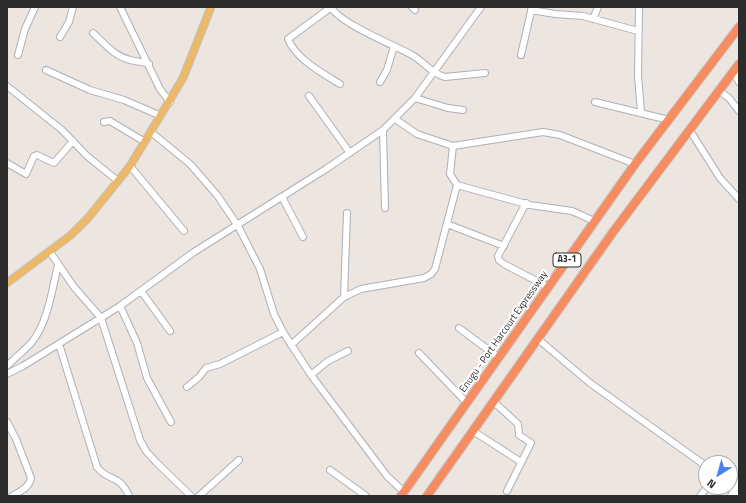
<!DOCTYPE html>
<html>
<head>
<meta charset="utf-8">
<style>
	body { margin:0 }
	#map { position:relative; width:746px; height:503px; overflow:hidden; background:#ede5df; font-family:"Titillium Web",sans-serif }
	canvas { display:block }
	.frame { position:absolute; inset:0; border:8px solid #2c2c2c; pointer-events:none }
	.north { position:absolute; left:698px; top:455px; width:40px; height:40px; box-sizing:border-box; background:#fff; border:1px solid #ababab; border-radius:50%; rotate:217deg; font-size:11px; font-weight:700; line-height:16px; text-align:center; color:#2c2c2c }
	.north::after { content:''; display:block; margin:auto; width:14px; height:18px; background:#4880f2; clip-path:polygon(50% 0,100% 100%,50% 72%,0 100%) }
</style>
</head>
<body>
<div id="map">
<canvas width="746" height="503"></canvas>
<div class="frame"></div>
<div class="north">N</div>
</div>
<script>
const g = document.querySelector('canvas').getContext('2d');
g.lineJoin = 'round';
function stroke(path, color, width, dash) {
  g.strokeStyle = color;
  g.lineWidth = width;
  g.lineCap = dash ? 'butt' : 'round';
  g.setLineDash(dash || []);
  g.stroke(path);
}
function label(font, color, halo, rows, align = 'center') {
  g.font = font + ' "Titillium Web",sans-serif';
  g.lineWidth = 4;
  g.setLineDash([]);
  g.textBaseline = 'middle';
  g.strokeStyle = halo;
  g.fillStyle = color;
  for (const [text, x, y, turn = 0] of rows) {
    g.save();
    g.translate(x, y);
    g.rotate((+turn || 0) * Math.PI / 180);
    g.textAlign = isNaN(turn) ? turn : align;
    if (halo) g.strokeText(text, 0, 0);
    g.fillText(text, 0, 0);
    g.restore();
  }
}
const minor = new Path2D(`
	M120,7l40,82 10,13
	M331,7c8,16 63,38 81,48 11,6 20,19 33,22l40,-4
	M412,7l3,3
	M639,7l-1,69 3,36
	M330,8l-42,31c8,20 34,34 52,45
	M531,10l24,4 28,2 55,15
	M593,19l5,-12
	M93,33c12,11 21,23 37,27 7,2 12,1 19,4
	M60,37l9,-15 4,-15
	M18,55l7,-26 10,-22
	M521,55l11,-48
	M46,70l44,20 34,10 37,16
	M733,71l6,11
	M380,82l7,-12 7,-24
	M7,86l55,44 25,26 31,25
	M718,90l11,8 10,13
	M309,96l41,57
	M415,98l33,10 15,2
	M595,102l74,18
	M395,119l22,15 36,12 90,-14 17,3 75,29
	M104,122l6,-1 35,21
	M689,129l31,49 19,21
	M383,130l2,78
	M151,132l39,32 27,31 21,31 22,43 14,45 9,18 28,43 76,101 17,16
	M453,146l-3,28 7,11 73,20 42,6 22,10
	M7,163l19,11 8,-18 3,-1 17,8 19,-22
	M130,166l54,65
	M282,197l21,40
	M526,203l-28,53 1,4 5,4 44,23
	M447,224l57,22
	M50,252l24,35 27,31 39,122 6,11 10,11 35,34
	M141,291l29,40
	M344,297l3,-84
	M120,306l17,37 10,35 24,44
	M459,328l39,29
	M538,339l52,44 116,83
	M59,344l38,123c11,15 22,6 32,29
	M291,345l53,-48 17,-8 63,-11 7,-4 4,-5 22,-84
	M419,353l48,50
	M7,366c8,-8 18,-16 25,-24 16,-20 20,-52 26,-77
	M7,374l16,-8 97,-60 74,-54 132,-83 57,-39 32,-32 66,-91
	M311,375l17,-14 20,-10
	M187,387l12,-10 7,-9 14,-4 63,-32
	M494,402l24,22 1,11 12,8 -24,48
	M7,422l9,17 15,39c-2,10 -10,13 -19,18
	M473,431l48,31
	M330,470l36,26
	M729,487l9,9
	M199,496l40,-36
	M700,496l7,-9
	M731,496l8,-14`);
const major = new Path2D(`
	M7,283l64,-48 17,-17 42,-52 53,-88 28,-71`);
const highway = new Path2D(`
	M401,496l234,-332 104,-137
	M427,496l186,-264 126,-168`);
const shields = [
	[567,260,28]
];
const shieldNames = [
	["A3-1",567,260]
];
const streetNames = [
	["Enugu - Port Harcourt Expressway",504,332,-55]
];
stroke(minor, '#acb0b8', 8);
stroke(major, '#c4c4c4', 9);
stroke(highway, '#c4c4c4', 10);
stroke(minor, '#fff', 6);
stroke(major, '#ebb967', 7);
stroke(highway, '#f78c60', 8);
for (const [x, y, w] of shields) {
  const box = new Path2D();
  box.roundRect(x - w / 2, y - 7, w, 14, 3);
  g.fillStyle = '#fff';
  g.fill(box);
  stroke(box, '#2c2c2c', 1);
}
label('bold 9px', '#2c2c2c', null, shieldNames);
label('10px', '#2c2c2c', '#fff', streetNames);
</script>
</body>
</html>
